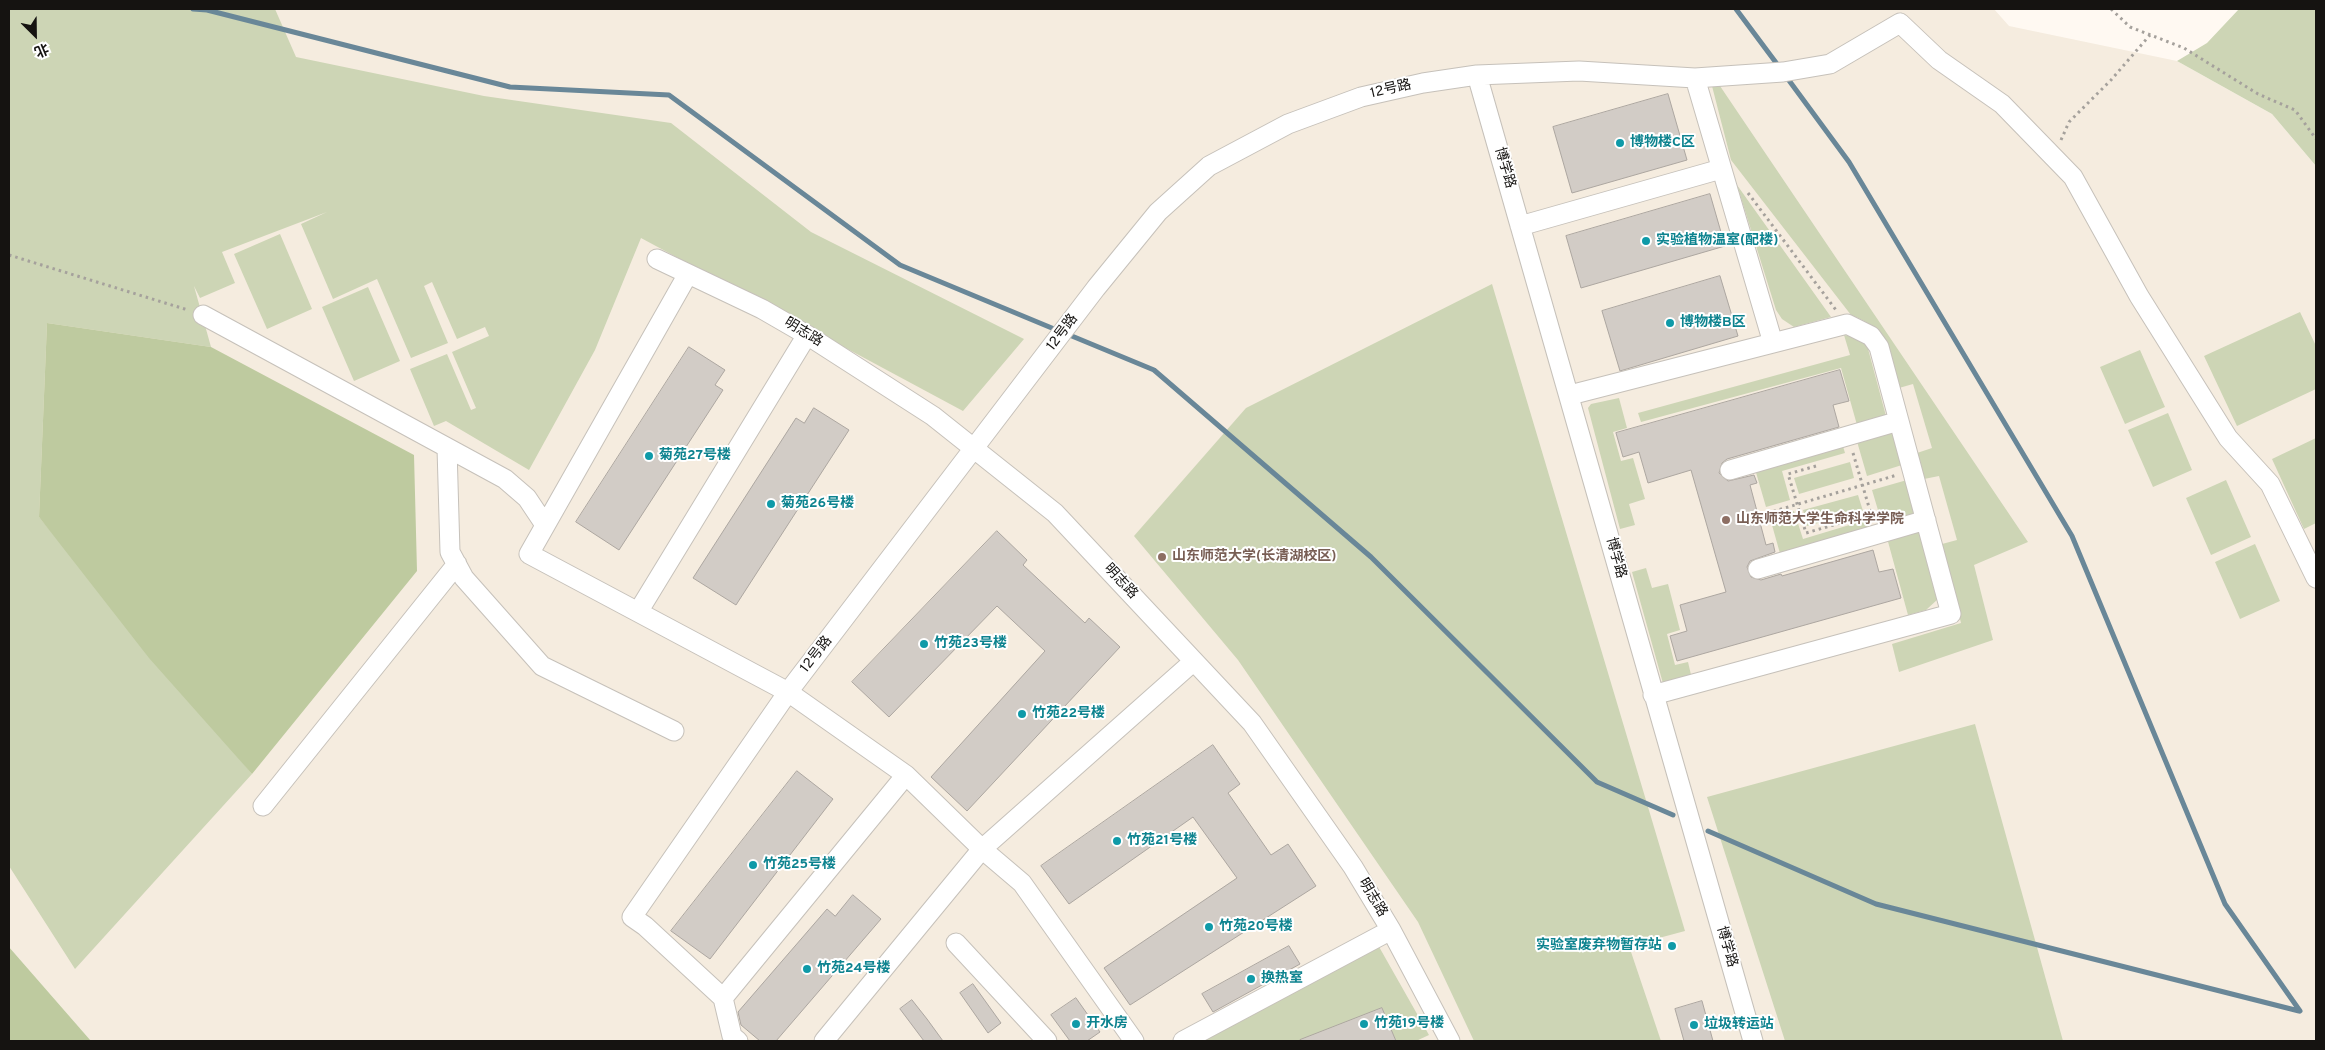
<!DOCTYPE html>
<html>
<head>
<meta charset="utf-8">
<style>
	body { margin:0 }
	#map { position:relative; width:2325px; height:1050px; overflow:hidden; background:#fff9f2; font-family:Overpass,"Noto Sans SC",sans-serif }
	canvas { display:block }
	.frame { position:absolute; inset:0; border:10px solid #151311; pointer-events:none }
	.north { position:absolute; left:10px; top:10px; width:50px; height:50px; -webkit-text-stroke:4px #fff; paint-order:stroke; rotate:157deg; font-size:14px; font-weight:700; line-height:20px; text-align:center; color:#151311 }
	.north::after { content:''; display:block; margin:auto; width:18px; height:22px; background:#151311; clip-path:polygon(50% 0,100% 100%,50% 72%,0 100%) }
</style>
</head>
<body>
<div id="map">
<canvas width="2325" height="1050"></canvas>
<div class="frame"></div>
<div class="north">北</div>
</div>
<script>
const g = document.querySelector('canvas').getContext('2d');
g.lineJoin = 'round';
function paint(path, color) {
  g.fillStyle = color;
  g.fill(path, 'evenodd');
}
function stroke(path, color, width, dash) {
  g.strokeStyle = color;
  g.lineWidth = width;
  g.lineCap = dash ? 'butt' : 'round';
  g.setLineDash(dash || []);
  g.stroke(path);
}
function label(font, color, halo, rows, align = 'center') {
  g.font = font + ' Overpass,"Noto Sans SC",sans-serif';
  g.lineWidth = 4;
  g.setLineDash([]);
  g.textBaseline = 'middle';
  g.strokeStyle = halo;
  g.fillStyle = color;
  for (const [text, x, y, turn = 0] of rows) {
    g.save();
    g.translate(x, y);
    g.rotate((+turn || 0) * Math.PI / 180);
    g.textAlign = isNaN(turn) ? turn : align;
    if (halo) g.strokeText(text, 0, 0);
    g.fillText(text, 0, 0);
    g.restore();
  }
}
const built = new Path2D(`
	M9,9h1985l15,17 168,35 95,53 44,52v875h-2225l-82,-94z`);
const green = new Path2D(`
	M9,9h266l21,48 188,39 187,27 140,109 213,107 -61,72 -322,-173 -46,112 -66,120 -83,-49 -12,5 -24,-57 37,-15 24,56 5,-2 -24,-56 37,-16 -4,-9 -28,12 -25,-57 -8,4 24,57 -37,15 -34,-79 -44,20 -32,-75 26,-12 -105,40 13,31 -35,15 -6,-12 17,61 -164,-24 -8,194 213,257 -177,195 -66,-103z
	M2239,9h77v157l-44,-52 -95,-53 30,-18z
	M1712,86h8l308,456 -54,23 19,75 -94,32 -7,-28 69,-21 -19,-79 15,-4 -18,-64 -15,3 -7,-26 15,-5 -19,-64 -14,4c-10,-37 -8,-58 -48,-73l-120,-155z
	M1737,185l94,132 -37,10 -12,-8 -6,-9z
	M280,234l32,75 -45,20 -33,-75z
	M1492,284l193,647 -56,15 32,95h-187l-56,-119 -180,-262 -104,-124 112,-128z
	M368,287l32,74 -46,20 -32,-74z
	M2300,312l16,34v43l-79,37 -33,-70z
	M1844,335l16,3 7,7 19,71 -29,9 -16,-57 -200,54 -3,-9 212,-58z
	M2140,350l25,57 -40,17 -25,-57z
	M1619,398l8,30 -14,4 8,29 12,-3 12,41 -16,5 6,21 -15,4 -32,-121 3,-4z
	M2168,413l24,57 -39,17 -25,-57z
	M1892,428l10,37 -35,11 -11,-38z
	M2316,438v85l-12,6 -32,-70z
	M1842,443l3,10 -63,18 8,29 -24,7 -11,-38z
	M1850,462l4,16 -55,16 -5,-16z
	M1907,480l11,37 -35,10 -11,-37z
	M2226,480l25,57 -40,18 -25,-57z
	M1858,495l5,16 -56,15 -4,-16z
	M1794,511l9,28 63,-19 2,10 -87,27 -11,-39z
	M1919,529l19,70 -12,11 -18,5 -21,-77z
	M2255,544l25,57 -40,18 -25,-57z
	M1646,568l6,20 16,-4 12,46 -13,4 8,31 13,-3 4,17 -28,8 -32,-115z
	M1975,724l88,317h-278l-78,-244z
	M1378,945l51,90 -13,6h-20l-14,-33 -84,33h-100z`);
const forest = new Path2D(`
	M47,323l164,24 203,108 3,116 -165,203 -103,-116 -110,-141z
	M9,947l82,94h-82z`);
const stream = new Path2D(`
	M193,9l14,1 303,77 159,8 231,170 159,66
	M1736,9l44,59
	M1785,75l64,87 223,374 153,368 75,107
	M1067,334l87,36 217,187 226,225 76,33
	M1708,831l168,73 423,107`);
const building = new Path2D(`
	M1668,94l19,66 -115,33 -19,-66z
	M1710,194l15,52 -144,42 -15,-52z
	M1720,276l18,60 -118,35 -18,-60z
	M689,347l36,23 -10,15 8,5 -104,160 -43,-28z
	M1840,370l9,31 -16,4 6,22 -112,32 -5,4 -3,10 9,8 26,-6 3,8 -7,2 16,60 7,-2 2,9 -25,9 -3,6 4,10 10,3 20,-6 1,2 91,-26 6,22 14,-3 8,29 -224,63 -7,-25 17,-5 -7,-26 46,-13 -35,-122 -43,13 -9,-31 -16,5 -7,-24z
	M814,408l35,22 -113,175 -43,-27 103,-160 8,5z
	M997,531l30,29 -4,5 62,58 4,-5 31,29 -153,164 -36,-34 114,-126 -48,-45 -108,111 -37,-35z
	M1213,745l27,39 -12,9 43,62 17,-11 28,42 -186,119 -26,-37 133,-90 -44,-61 -124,87 -28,-38z
	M797,771l36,28 -123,160 -39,-28z
	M853,895l28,24 -105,122h-16l-19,-16 -3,-13 89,-103 8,7z
	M1289,946l11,18 -87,48 -11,-18z
	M973,984l28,39 -13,10 -28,-40z
	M1076,998l24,34 -13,9h-17l-19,-26z
	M912,1000l15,19 16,22h-19l-24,-32z
	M1702,1001l11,40h-29l-9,-32z
	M1382,1008l14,33h-96v-1z`);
const path = new Path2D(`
	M2111,9l19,18 54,21 74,46 37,16 21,29
	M2061,140l8,-18 42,-42 39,-45
	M1748,193l88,117
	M9,255l179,55
	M1853,453l18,61
	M1816,466l-28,8 18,59 65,-19
	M1761,515l136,-40`);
const minor = new Path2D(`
	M1477,75c93,322 183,644 276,966
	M1695,78l78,265
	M1520,226l201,-57
	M657,259l105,50 45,26 126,81 122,97 197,210 101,144 38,63 59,111
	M688,274l-159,280 259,138 118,83 76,74 40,34 112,158
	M203,315l302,164 22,19 18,27
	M1570,395l277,-71 24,12 8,11 72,267 -298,81
	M447,448l3,104 14,26 78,88 132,65
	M1730,470l169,-49
	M1758,569l168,-49
	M638,612l169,-277
	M263,806l194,-242
	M956,943l91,98
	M723,998l183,-223
	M738,1041l-6,-5 -9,-38 -78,-72 -13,-9 156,-225 308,-404 62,-76 51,-46 79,-42 73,-27 62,-14 54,-8 102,-4 116,7 88,-6 47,-8 70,-41 39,37 63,44 71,73 66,119 89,142 42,46 46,94
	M824,1041l158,-192 212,-188
	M1183,1041l208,-111`);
const markers = [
	[1620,143,5,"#0f9aa8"],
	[1646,241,5,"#0f9aa8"],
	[1670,323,5,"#0f9aa8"],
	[649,456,5,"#0f9aa8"],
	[771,504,5,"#0f9aa8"],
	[1726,520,5,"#8d6e63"],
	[1162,557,5,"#8d6e63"],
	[924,644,5,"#0f9aa8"],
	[1022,714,5,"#0f9aa8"],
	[1117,841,5,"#0f9aa8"],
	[753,865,5,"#0f9aa8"],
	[1209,927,5,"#0f9aa8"],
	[1672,946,5,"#0f9aa8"],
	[807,969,5,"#0f9aa8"],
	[1251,979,5,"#0f9aa8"],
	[1076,1024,5,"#0f9aa8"],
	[1364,1024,5,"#0f9aa8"],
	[1694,1025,5,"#0f9aa8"]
];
const streetNames = [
	["12号路",1391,90,-13],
	["博学路",1504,168,74],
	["明志路",803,333,31],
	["12号路",1063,333,-53],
	["博学路",1615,558,75],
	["明志路",1120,582,47],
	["12号路",817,655,-52],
	["明志路",1372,898,59],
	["博学路",1726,947,74]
];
const cultureNames = [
	["博物楼C区",1630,143],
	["实验植物温室(配楼)",1656,241],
	["博物楼B区",1680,323],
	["菊苑27号楼",659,456],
	["菊苑26号楼",781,504],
	["竹苑23号楼",934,644],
	["竹苑22号楼",1032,714],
	["竹苑21号楼",1127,841],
	["竹苑25号楼",763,865],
	["竹苑20号楼",1219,927],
	["实验室废弃物暂存站",1662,946,"right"],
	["竹苑24号楼",817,969],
	["换热室",1261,979],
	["开水房",1086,1024],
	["竹苑19号楼",1374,1024],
	["垃圾转运站",1704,1025]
];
const educationNames = [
	["山东师范大学生命科学学院",1736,520],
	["山东师范大学(长清湖校区)",1172,557]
];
paint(built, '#f5ecdf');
paint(green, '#cdd5b5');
paint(forest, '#beca9f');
stroke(stream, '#698798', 5);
paint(building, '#d2ccc6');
stroke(building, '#ada7a1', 1);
stroke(minor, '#c6c1ba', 21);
stroke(path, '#a5a19c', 3, [2.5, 4]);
stroke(minor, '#fff', 19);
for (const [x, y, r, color] of markers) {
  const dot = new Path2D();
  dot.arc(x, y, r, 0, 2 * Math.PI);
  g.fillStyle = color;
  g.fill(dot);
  stroke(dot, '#fff', 2);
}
label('14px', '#151311', '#fff', streetNames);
label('bold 14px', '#0d838f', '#fff', cultureNames, 'left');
label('bold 14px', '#785e54', '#fff', educationNames, 'left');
</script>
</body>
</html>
